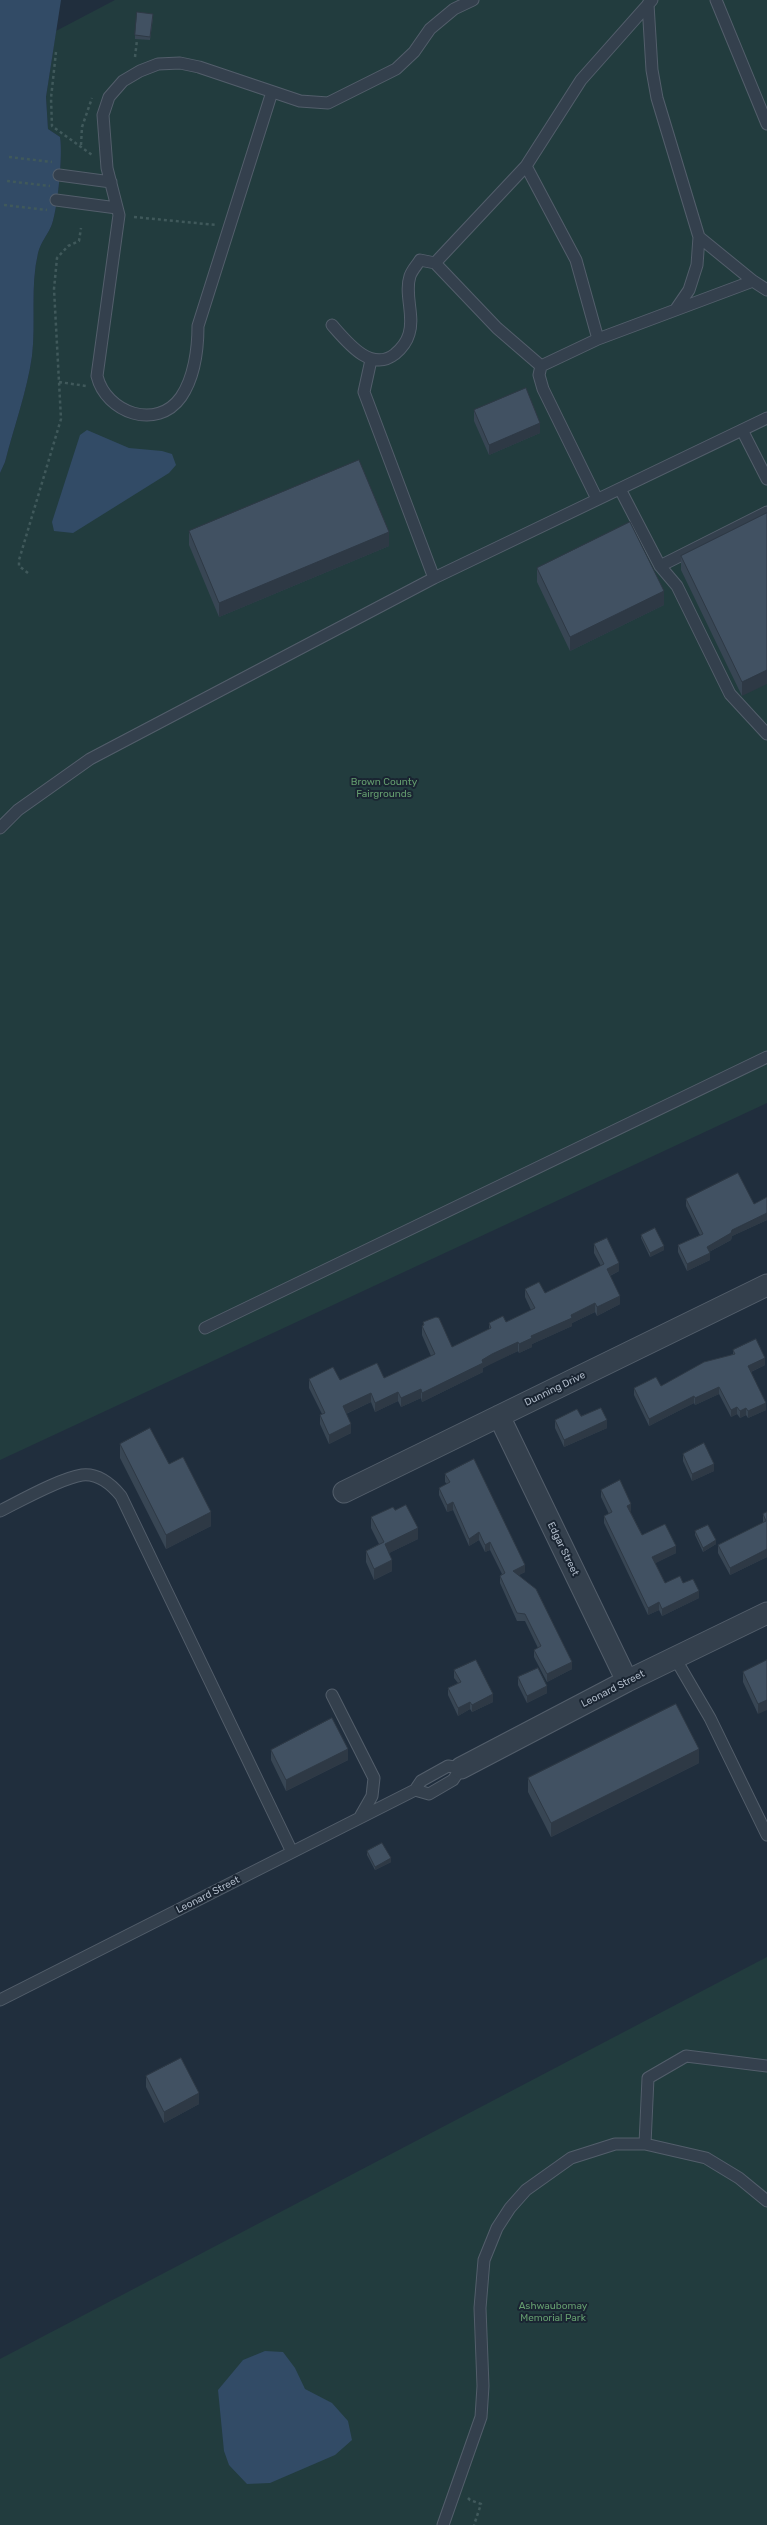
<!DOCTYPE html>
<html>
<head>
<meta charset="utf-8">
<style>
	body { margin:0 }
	canvas { display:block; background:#202e3d }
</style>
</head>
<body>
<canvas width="767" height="2525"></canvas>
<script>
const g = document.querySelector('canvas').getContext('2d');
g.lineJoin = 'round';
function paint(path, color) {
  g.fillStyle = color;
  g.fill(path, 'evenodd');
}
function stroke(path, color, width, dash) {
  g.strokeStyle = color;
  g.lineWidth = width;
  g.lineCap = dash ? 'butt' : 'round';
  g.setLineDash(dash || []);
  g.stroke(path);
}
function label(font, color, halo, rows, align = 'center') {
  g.font = font + ' Rubik,sans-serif';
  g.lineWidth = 4;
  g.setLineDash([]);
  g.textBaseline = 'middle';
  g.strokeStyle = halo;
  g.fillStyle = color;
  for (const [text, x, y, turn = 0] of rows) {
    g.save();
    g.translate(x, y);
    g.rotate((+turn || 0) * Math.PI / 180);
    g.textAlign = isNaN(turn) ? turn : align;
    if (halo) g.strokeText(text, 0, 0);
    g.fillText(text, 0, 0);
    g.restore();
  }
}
const green = new Path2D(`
	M115,0h652v1103l-767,357v-987l5,-11c9,-35 22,-71 27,-106 4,-34 -2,-69 6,-103 3,-12 11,-20 14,-29 6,-17 11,-71 8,-87l-12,-8 -2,-32 10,-66z
	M767,1957v568h-767v-166z`);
const water = new Path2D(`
	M0,0h61l-15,97 2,32 12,8c3,16 -2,70 -8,87 -3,9 -11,17 -14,29 -8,34 -2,69 -6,103 -5,35 -18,71 -27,106l-5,11z
	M87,430l42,18 33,3 10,3 4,11 -7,8 -96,60 -19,-2 -2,-9 28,-87z
	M265,2351l18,1 12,16 10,21 27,14 16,18 4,19 -17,15 -65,28 -23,1 -18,-19 -5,-14 -6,-61 25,-30z`);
const path = new Path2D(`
	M56,52l-5,46 1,28 40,29
	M135,57l2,-17
	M81,145l1,-18 10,-29
	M9,157l43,5
	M7,181l43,5
	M4,205l43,5
	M134,217l82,8
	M59,382l27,4
	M28,573l-9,-7v-6l42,-141 -7,-130 3,-31 11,-12 11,-5 2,-13
	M468,2498l2,2 11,4 -7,21`);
const lane = new Path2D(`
	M716,0l51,124
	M648,4l4,66 5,28 42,139 -2,28 -8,25 -13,19
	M272,92l-74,234c0,23 -4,52 -17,71 -24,34 -75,16 -84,-21l22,-161 -12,-47 -4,-53 6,-18 14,-16 17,-10 18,-7 22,-1 19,4 101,34 28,2 68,-34 18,-17 16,-23 24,-20 19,-9
	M526,166l50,94 22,79
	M59,175l52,7
	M56,200l61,8
	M699,237l54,44
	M435,263l62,65 44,38 57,-27 155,-58 14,9
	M332,325c15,17 39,48 63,29 6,-5 12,-13 14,-20 6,-18 -5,-40 1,-58 2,-6 7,-11 10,-16l15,3 91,-97 55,-86 71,-80
	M371,360l-7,32 70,186
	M541,366l-2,9 4,14 54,110
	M742,430l25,49
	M620,489l40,77 17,20 53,108 37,40
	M660,566l107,-54
	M0,828l18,-18 72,-51 344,-181 333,-160
	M205,1328l562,-271
	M0,1511c20,-10 61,-33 82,-36 17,-2 30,10 39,21l171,356
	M675,1658l35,60 57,117
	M332,1695l42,83 -2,18 -12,21
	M448,1766l13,2 -8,12 -24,14 -14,-4 6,-9z
	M0,2000l415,-210
	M645,2144l3,-66 38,-22 81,10
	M443,2525l38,-108 2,-31 -3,-78 4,-48 13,-32 13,-20 16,-18 45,-32 44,-14h30l61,14 33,20 28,23`);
const street = new Path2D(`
	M499,1416l128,265
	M344,1492l423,-207
	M461,1768l166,-87 140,-68`);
const wall = new Path2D(`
	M153,18l-3,22 -15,-1v-4z
	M474,410l66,23 -51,22 -15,-34z
	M767,513l-25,183 -61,-126v-14z
	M189,531l200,15 -170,71 -30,-72z
	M537,568l127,37 -94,46 -33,-69z
	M767,1197v23l-35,16 -1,4 -22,12 1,8 -23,11 -9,-19v-7l22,-10 -14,-29v-7l68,5z
	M641,1235l23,15 -14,7 -9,-19z
	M594,1244l25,27 -9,5 10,28 -23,12 -2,-4 -23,11v3l-40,18v3l-13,6 -1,-2 -26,12 -9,5v4l-61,30 -1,-4 -20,9 -3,-6 -23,11 -4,-10 -25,12 5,19 -22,11 -9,-20v-9l2,-1 -13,-26v-9l31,1 44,-2 47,-22 -9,-21v-9h1v-4l29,25 37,-18v-6l17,-1 25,-12 -6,-13v-8l20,4 56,-27 -7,-13z
	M733,1350l32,15 -14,7 15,38 -18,8 -2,-3 -6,3 -3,-4 -6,3 -12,-23 -24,11 -1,-2 -45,23 -15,-31v-7l27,-2 72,-32z
	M581,1416l26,12 -43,19 -9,-19v-8z
	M120,1444l49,20 42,62 -45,23 -46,-91z
	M683,1454l31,17 -22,10 -9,-20z
	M445,1474l80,98 -6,3 53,94 -25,13 -13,-25v-7l4,-2 -13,-27h-8l-17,-38v-7l2,-2 -12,-24 -5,2 -6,-12 -10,6 -16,-36 -6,2 -8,-17v-7l8,-4 -2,-2z
	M601,1490l30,21h-1l12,24 34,18 -21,10 10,20h18l16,15 -37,18 -3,-6 -11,5 -44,-92v-7l5,-2 -8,-17z
	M395,1510l23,29 -29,14 3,18 -18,9 -8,-18v-11l13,-7 -8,-16v-11z
	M767,1512v45l-37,18 -12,-22v-8l45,-22v-9z
	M695,1531l21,13 -13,8 -8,-17z
	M767,1660l-9,54 -15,-32v-10z
	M454,1670l39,32 -21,10 -2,-3 -12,7 -10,-21v-7l10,-5 -4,-5z
	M518,1677l29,16 -20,10 -9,-18z
	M271,1750l77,10 -62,31 -15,-31z
	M699,1763l-148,74 -23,-45v-14z
	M367,1851l24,11 -16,8 -8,-15z
	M146,2076l53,28 -35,19 -18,-36z`);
const shadedWall = new Path2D(`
	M540,423v10l-51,22v-10z
	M389,532v14l-170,71v-14z
	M664,591v14l-94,46v-14z
	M767,670v14l-25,12v-14z
	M767,1213v7l-35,16 -1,4 -24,13v-6l25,-17z
	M664,1246v4l-14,7v-4z
	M710,1253v7l-23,11v-7z
	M619,1263v8l-12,6v-8z
	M620,1296v8l-23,12v-9z
	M595,1303v9l-23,11v3l-40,18v3l-13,6v-9l12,-8z
	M518,1342v9l-35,17v4l-61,30v-9l70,-39z
	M765,1358v7l-17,8v-7z
	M719,1387v7l-24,11v-7z
	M421,1389v9l-20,9v-9z
	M398,1392v9l-23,11v-9z
	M371,1393v9l-28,13v-9z
	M694,1396v7l-45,23v-7z
	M766,1403v7l-18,8v-7z
	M737,1407v7l-6,3v-7z
	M746,1408v7l-6,3v-7z
	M607,1420v8l-43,19v-7z
	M351,1424v9l-22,11v-9z
	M714,1464v7l-22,10v-7z
	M453,1502v8l-6,2v-7z
	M631,1504v7l-4,2v-7z
	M211,1512v14l-45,23v-14z
	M418,1528v11l-33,16v-11z
	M479,1532v8l-10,6v-7z
	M716,1540v4l-13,8v-4z
	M490,1542v8l-5,2v-7z
	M676,1546v7l-24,12v-8z
	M767,1549v8l-37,18v-7z
	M392,1560v11l-18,9v-11z
	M525,1565v7l-12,6v-7z
	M699,1591v7l-37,18v-7z
	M659,1602v8l-11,5v-7z
	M572,1662v7l-25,13v-8z
	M547,1686v7l-20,10v-7z
	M493,1694v8l-21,10v-7z
	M767,1700v10l-9,4v-10z
	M470,1702v7l-12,7v-8z
	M348,1749v11l-62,31v-11z
	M699,1749v14l-148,74v-14z
	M391,1858v4l-16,8v-3z
	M199,2093v11l-35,19v-11z`);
const building = new Path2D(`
	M137,12l16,2 -3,23 -15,-2z
	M526,388l14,35 -51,22 -15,-35z
	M359,460l30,72 -170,71 -30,-72z
	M767,513v157l-25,12 -61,-126z
	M630,522l34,69 -94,46 -33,-69z
	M738,1173l16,31 13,-7v16l-35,17 -1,3 -24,14 3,6 -23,11 -9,-19 25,-11 -17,-35z
	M655,1228l9,18 -14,7 -9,-18z
	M607,1238l12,25 -12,6 13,27 -23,11 -2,-4 -24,12 1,3 -41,18 1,2 -13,6 -1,-2 -26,12 -10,6 1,3 -61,30 -1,-4 -20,9 -3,-6 -23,11 -4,-10 -28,13 8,18 -22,11 -9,-20 5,-2 -16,-34 24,-12 7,13 37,-17 7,15 51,-24 -13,-28 2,-1 -1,-3 13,-5 3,1 13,29 39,-19 -2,-5 14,-7 3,6 29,-14 -10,-19 14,-7 6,11 59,-29 -10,-20z
	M756,1339l9,19 -17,8 18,37 -18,8 -2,-3 -6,3 -3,-4 -6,3 -12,-23 -24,11 -1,-2 -45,23 -15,-31 22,-11 5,9 43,-24 31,-8 -2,-4z
	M601,1408l6,12 -43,20 -9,-20 22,-11 4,7z
	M150,1428l19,36 14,-7 28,55 -45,23 -46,-91z
	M704,1443l10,21 -22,10 -9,-20z
	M474,1459l51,106 -12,6 23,18 36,73 -25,12 -13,-24 7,-4 -16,-32 -8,-1 -17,-37 5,-3 -15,-31 -5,3 -6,-13 -10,7 -16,-37 -6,3 -8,-17 11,-6 -5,-8z
	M620,1480l11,24 -4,2 15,29 23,-11 11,22 -24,11 13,26 15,-7 3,7 10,-4 6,12 -37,18 -3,-7 -11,6 -44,-92 8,-4 -11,-22z
	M406,1505l12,23 -33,16 7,16 -18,9 -8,-18 18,-9 -13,-25 22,-10 2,3z
	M767,1512v37l-37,19 -12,-23 48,-24 -3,-7z
	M708,1525l8,15 -13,8 -8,-17z
	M476,1660l17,34 -21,11 -2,-3 -12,6 -10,-20 13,-6 -7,-12z
	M767,1660v40l-9,4 -15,-32z
	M538,1668l9,18 -20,10 -9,-19z
	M676,1704l23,45 -148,74 -23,-45z
	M332,1718l16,31 -62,31 -15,-30z
	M382,1843l9,15 -16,9 -8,-16z
	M181,2058l18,35 -35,19 -18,-36z`);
const parkNames = [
	["Brown County",384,782],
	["Fairgrounds",384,794],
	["Ashwaubomay",553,2306],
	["Memorial Park",553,2318]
];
const streetNames = [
	["Dunning Drive",555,1389,-26],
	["Edgar Street",563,1549,64],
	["Leonard Street",613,1689,-27],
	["Leonard Street",208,1895,-27]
];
paint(green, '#223c3e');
paint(water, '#324b66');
stroke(lane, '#535e6b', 13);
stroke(street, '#535e6b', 23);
stroke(path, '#40595b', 2.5, [3, 3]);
stroke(lane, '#34404d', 11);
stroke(street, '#34404d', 21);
paint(wall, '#384654');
paint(shadedWall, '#2e3945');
paint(building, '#415162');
stroke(building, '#2e3945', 1);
label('10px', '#649c6e', '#1a2532', parkNames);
label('10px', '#b0bbc9', '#1a2532', streetNames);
</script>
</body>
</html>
